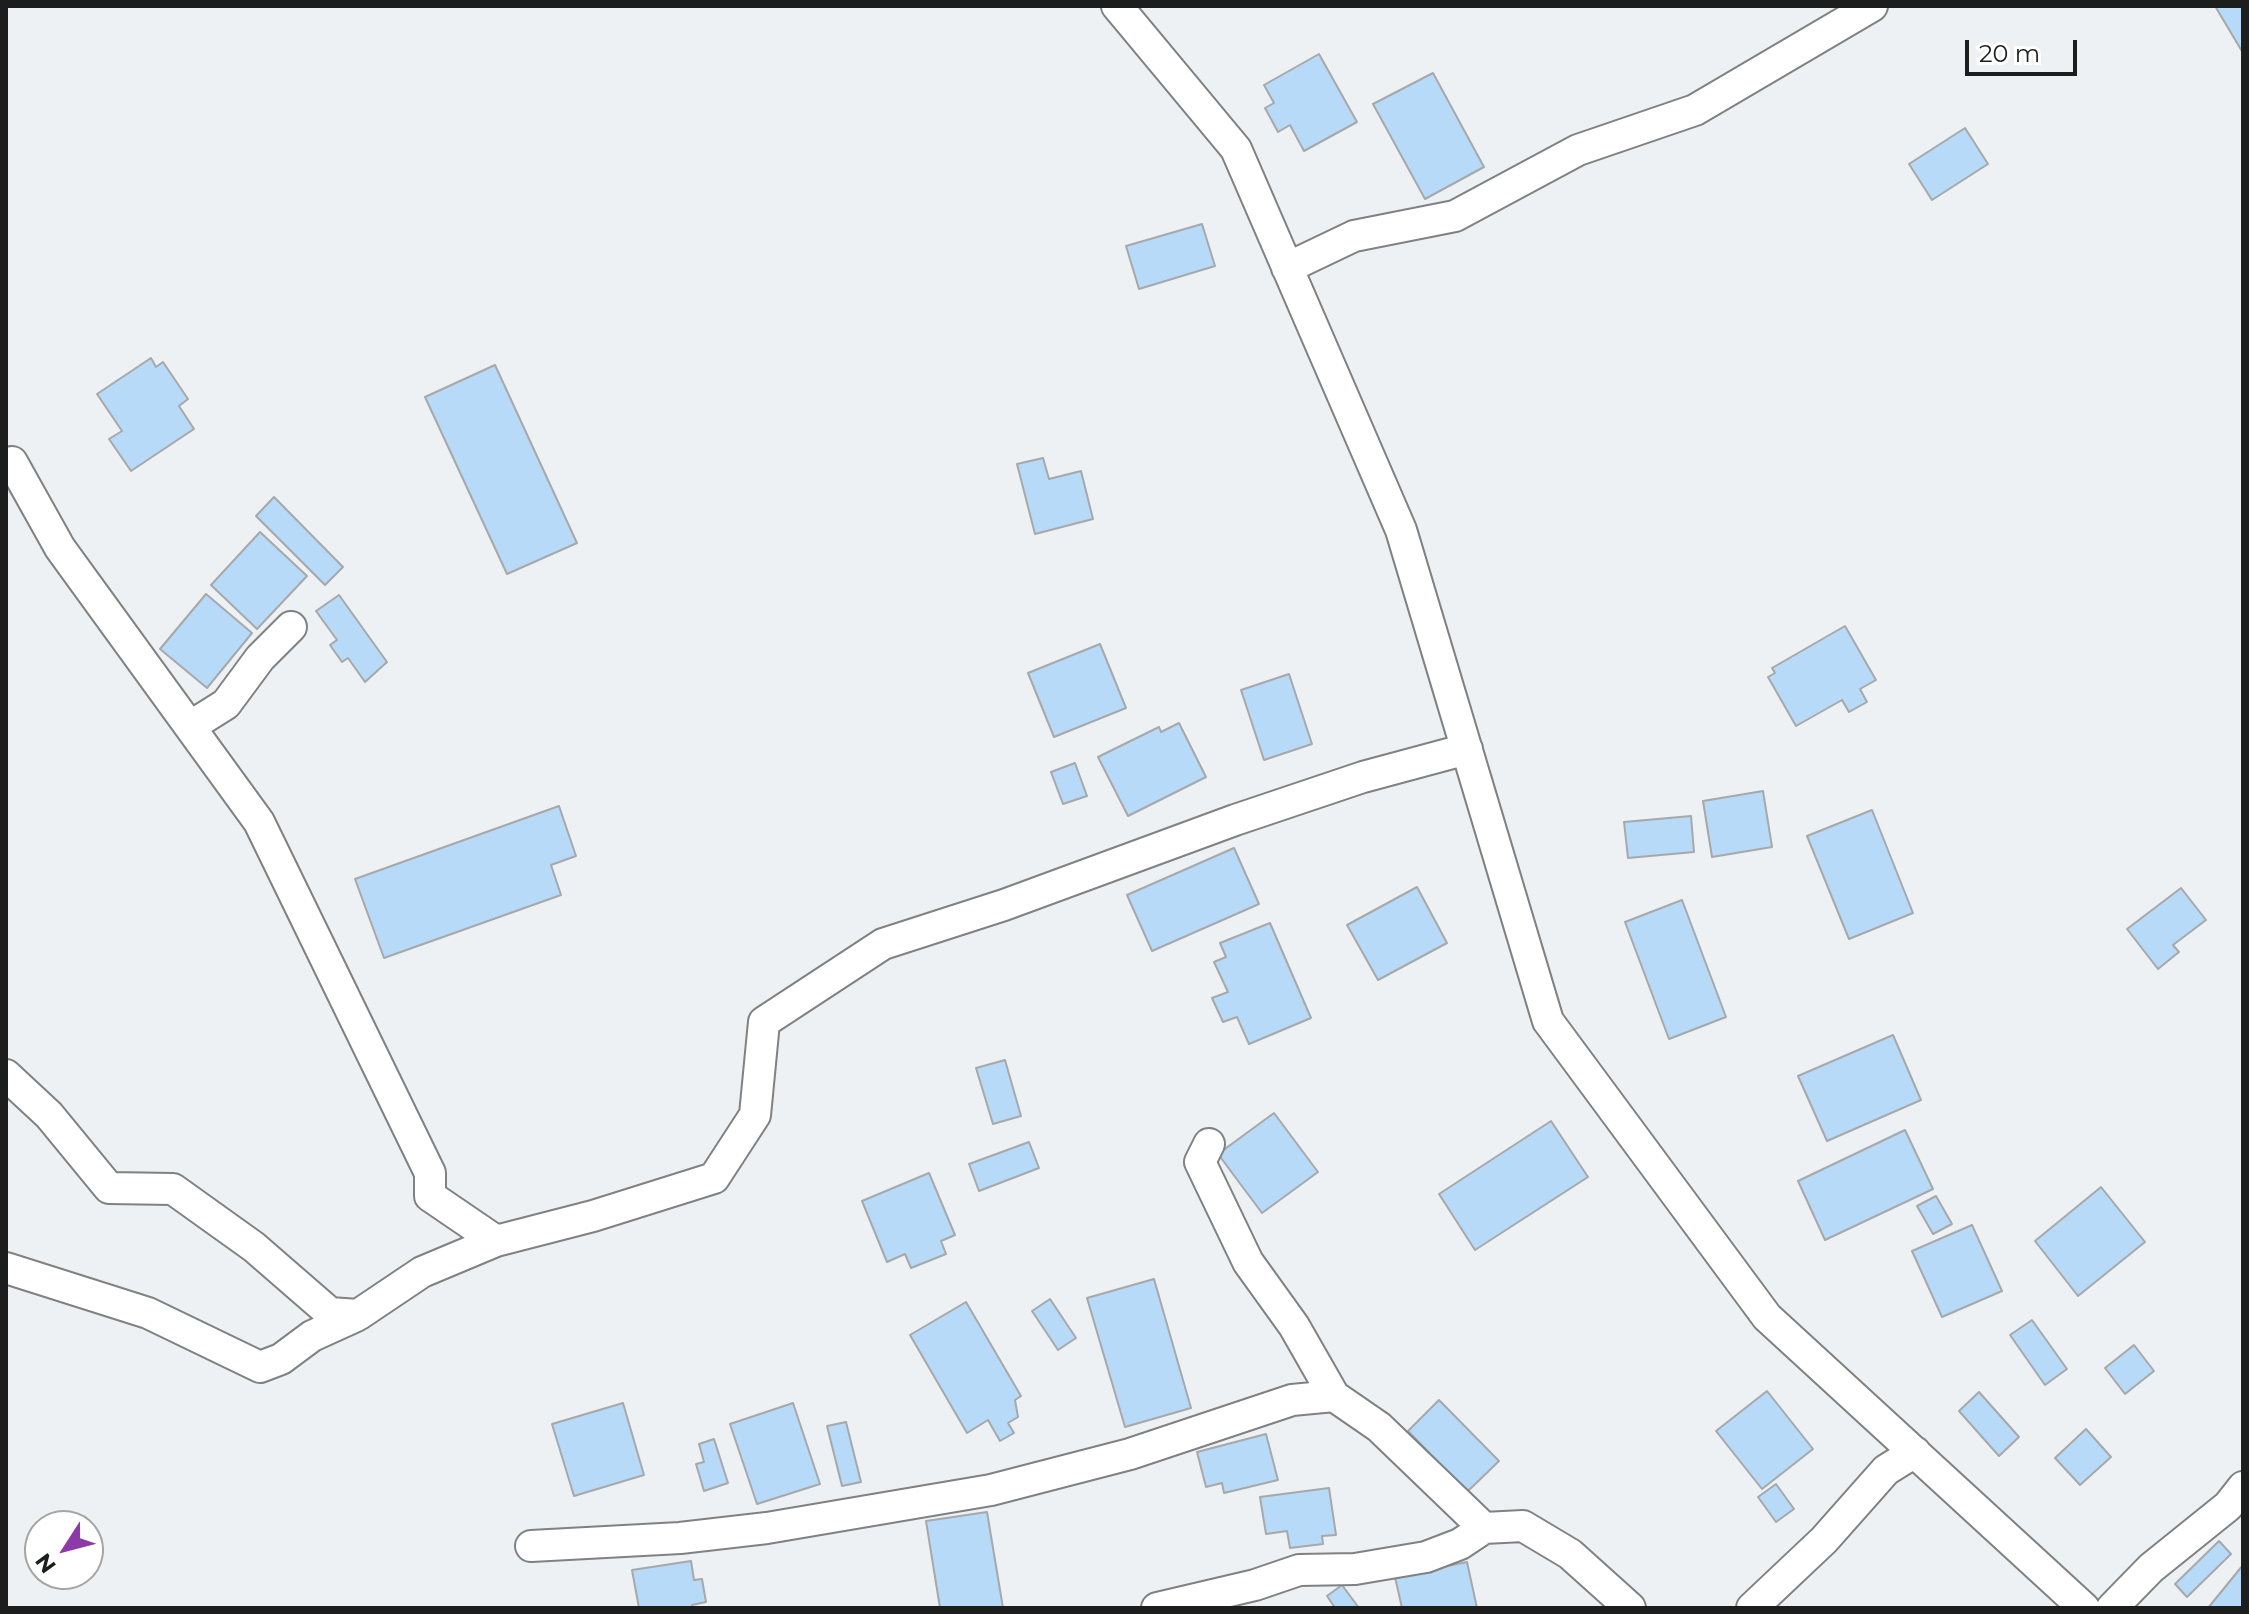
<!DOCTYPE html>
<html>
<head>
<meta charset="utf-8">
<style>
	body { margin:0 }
	#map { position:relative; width:2249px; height:1614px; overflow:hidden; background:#eef1f3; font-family:Montserrat,sans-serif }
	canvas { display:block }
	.frame { position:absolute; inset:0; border:8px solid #1c1d1d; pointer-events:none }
	.north { position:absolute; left:24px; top:1510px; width:80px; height:80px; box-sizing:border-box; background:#fff; border:2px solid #a4a5a5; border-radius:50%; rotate:234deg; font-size:22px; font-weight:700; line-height:32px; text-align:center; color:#1c1d1d }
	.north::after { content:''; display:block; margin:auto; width:28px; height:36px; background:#8d39a8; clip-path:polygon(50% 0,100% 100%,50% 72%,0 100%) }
	.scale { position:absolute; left:1965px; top:40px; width:112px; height:36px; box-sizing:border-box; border:4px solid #1c1d1d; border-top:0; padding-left:10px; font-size:24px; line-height:28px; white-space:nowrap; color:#1c1d1d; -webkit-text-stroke:6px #fff; paint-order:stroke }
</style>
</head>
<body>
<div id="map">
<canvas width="2249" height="1614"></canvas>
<div class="frame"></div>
<div class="north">N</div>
<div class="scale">20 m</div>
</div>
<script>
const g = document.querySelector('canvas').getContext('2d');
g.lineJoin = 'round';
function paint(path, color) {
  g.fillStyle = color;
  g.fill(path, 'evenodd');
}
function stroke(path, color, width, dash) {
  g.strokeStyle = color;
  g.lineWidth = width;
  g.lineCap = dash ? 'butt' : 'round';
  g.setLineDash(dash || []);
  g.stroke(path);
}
const building = new Path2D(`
	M2215,6h28v47z
	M1319,54l38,68 -53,29 -14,-26 -12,7 -13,-24 9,-5 -10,-18z
	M1433,73l51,94 -59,32 -52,-95z
	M1965,128l23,36 -56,36 -23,-36z
	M1202,224l13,42 -76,23 -13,-43z
	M151,358l5,9 7,-5 25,37 -9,7 15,23 -63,42 -22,-32 13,-8 -25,-37z
	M495,365l82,178 -70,31 -82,-177z
	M1043,458l6,21 32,-8 12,48 -58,15 -18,-70z
	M274,497l69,70 -18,18 -69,-69z
	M260,532l47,44 -50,53 -46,-44z
	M206,594l46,39 -45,55 -47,-39z
	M339,595l48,67 -22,20 -17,-24 -6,4 -12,-17 7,-5 -21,-29z
	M1845,626l31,54 -16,9 7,13 -18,10 -7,-12 -46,26 -28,-49 7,-4 -3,-5z
	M1100,644l26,64 -72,29 -26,-64z
	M1289,674l23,70 -48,16 -23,-70z
	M1179,723l27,54 -78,39 -30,-59 61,-30 2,5z
	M1075,763l12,33 -24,8 -12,-32z
	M1763,791l9,56 -60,10 -9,-56z
	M559,806l17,50 -25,9 10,30 -177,63 -29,-79z
	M1872,810l41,103 -64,26 -42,-103z
	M1691,816l3,36 -66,6 -4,-36z
	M1234,848l25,56 -107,47 -25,-56z
	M1417,887l30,56 -69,37 -31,-55z
	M2181,888l25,32 -33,25 6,7 -21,17 -31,-40z
	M1682,900l44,117 -57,22 -44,-117z
	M1270,923l41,95 -62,26 -12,-27 -14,5 -11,-24 16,-6 -14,-30 12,-5 -6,-14z
	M1893,1035l28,65 -94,41 -29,-65z
	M1005,1060l16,56 -28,8 -17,-56z
	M1274,1113l44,59 -56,41 -44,-59z
	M1551,1121l37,56 -113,73 -36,-56z
	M1905,1130l28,59 -108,51 -27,-59z
	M1029,1142l10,26 -60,23 -10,-27z
	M929,1173l26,62 -14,6 5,13 -35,14 -6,-14 -18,8 -25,-61z
	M2101,1187l44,55 -67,54 -43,-55z
	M1936,1196l16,28 -19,10 -16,-28z
	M1972,1225l30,66 -60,26 -30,-66z
	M1154,1279l37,129 -66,19 -38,-129z
	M1050,1299l26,39 -18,12 -26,-39z
	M966,1302l55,94 -6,4 3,17 -10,6 6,10 -14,8 -12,-21 -21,13 -57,-98z
	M2032,1320l35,49 -22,16 -35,-50z
	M2134,1345l20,26 -29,23 -20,-26z
	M1767,1391l46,58 -51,40 -46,-58z
	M1979,1392l40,45 -20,19 -40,-45z
	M1439,1400l60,61 -32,31 -59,-61z
	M623,1403l21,72 -70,21 -22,-72z
	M793,1403l27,81 -63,20 -27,-80z
	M846,1422l15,60 -19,4 -15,-60z
	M2086,1429l25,28 -31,28 -25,-27z
	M1266,1434l12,46 -54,13 -2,-10 -16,4 -9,-35z
	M714,1439l14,44 -24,8 -8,-27 8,-2 -5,-18z
	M1776,1484l18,25 -18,13 -18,-25z
	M1329,1488l7,47 -14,1 1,8 -33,4 -3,-17 -21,3 -6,-37z
	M987,1512l16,96h-63l-14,-87z
	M2219,1541l12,13 -44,43 -12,-13z
	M691,1561l3,19 8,-1 4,23 -14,3 1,3h-54l-7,-38z
	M1467,1562l10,46h-75l-7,-31z
	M2243,1565v43h-35z
	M1342,1585l17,23h-24l-8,-12z`);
const street = new Path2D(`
	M1117,6l119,143 165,381 147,491 219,296 317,291
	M1287,268l67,-32 101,-20 123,-66 117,-40 177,-104
	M12,462l48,86 199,274 171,351v23l66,45 97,-25 121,-38 41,-63 9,-93 119,-78 121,-39 231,-85 128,-43 104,-28
	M191,726l35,-22 34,-46 31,-31
	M6,1075l43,40 60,73 64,1 81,58 76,66 28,2 64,-43 74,-31
	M1209,1144l-9,18 48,100 46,64 40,70 45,31 105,101
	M6,1268l142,45 112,54 21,-8 31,-23 44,-20
	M531,1546l149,-8 87,-10 224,-38 139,-36 162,-54 42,-4
	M1157,1608l98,-23 44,-15 56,-1 71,-12 34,-13 24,-16 39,-2 47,28 60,54
	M1752,1608l72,-68 62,-70 29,-18
	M2112,1608l39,-40 77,-62 15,-19`);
paint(building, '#b7daf9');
stroke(building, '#a6a8aa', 2);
stroke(street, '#7f8183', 34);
stroke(street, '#fff', 30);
</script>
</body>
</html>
